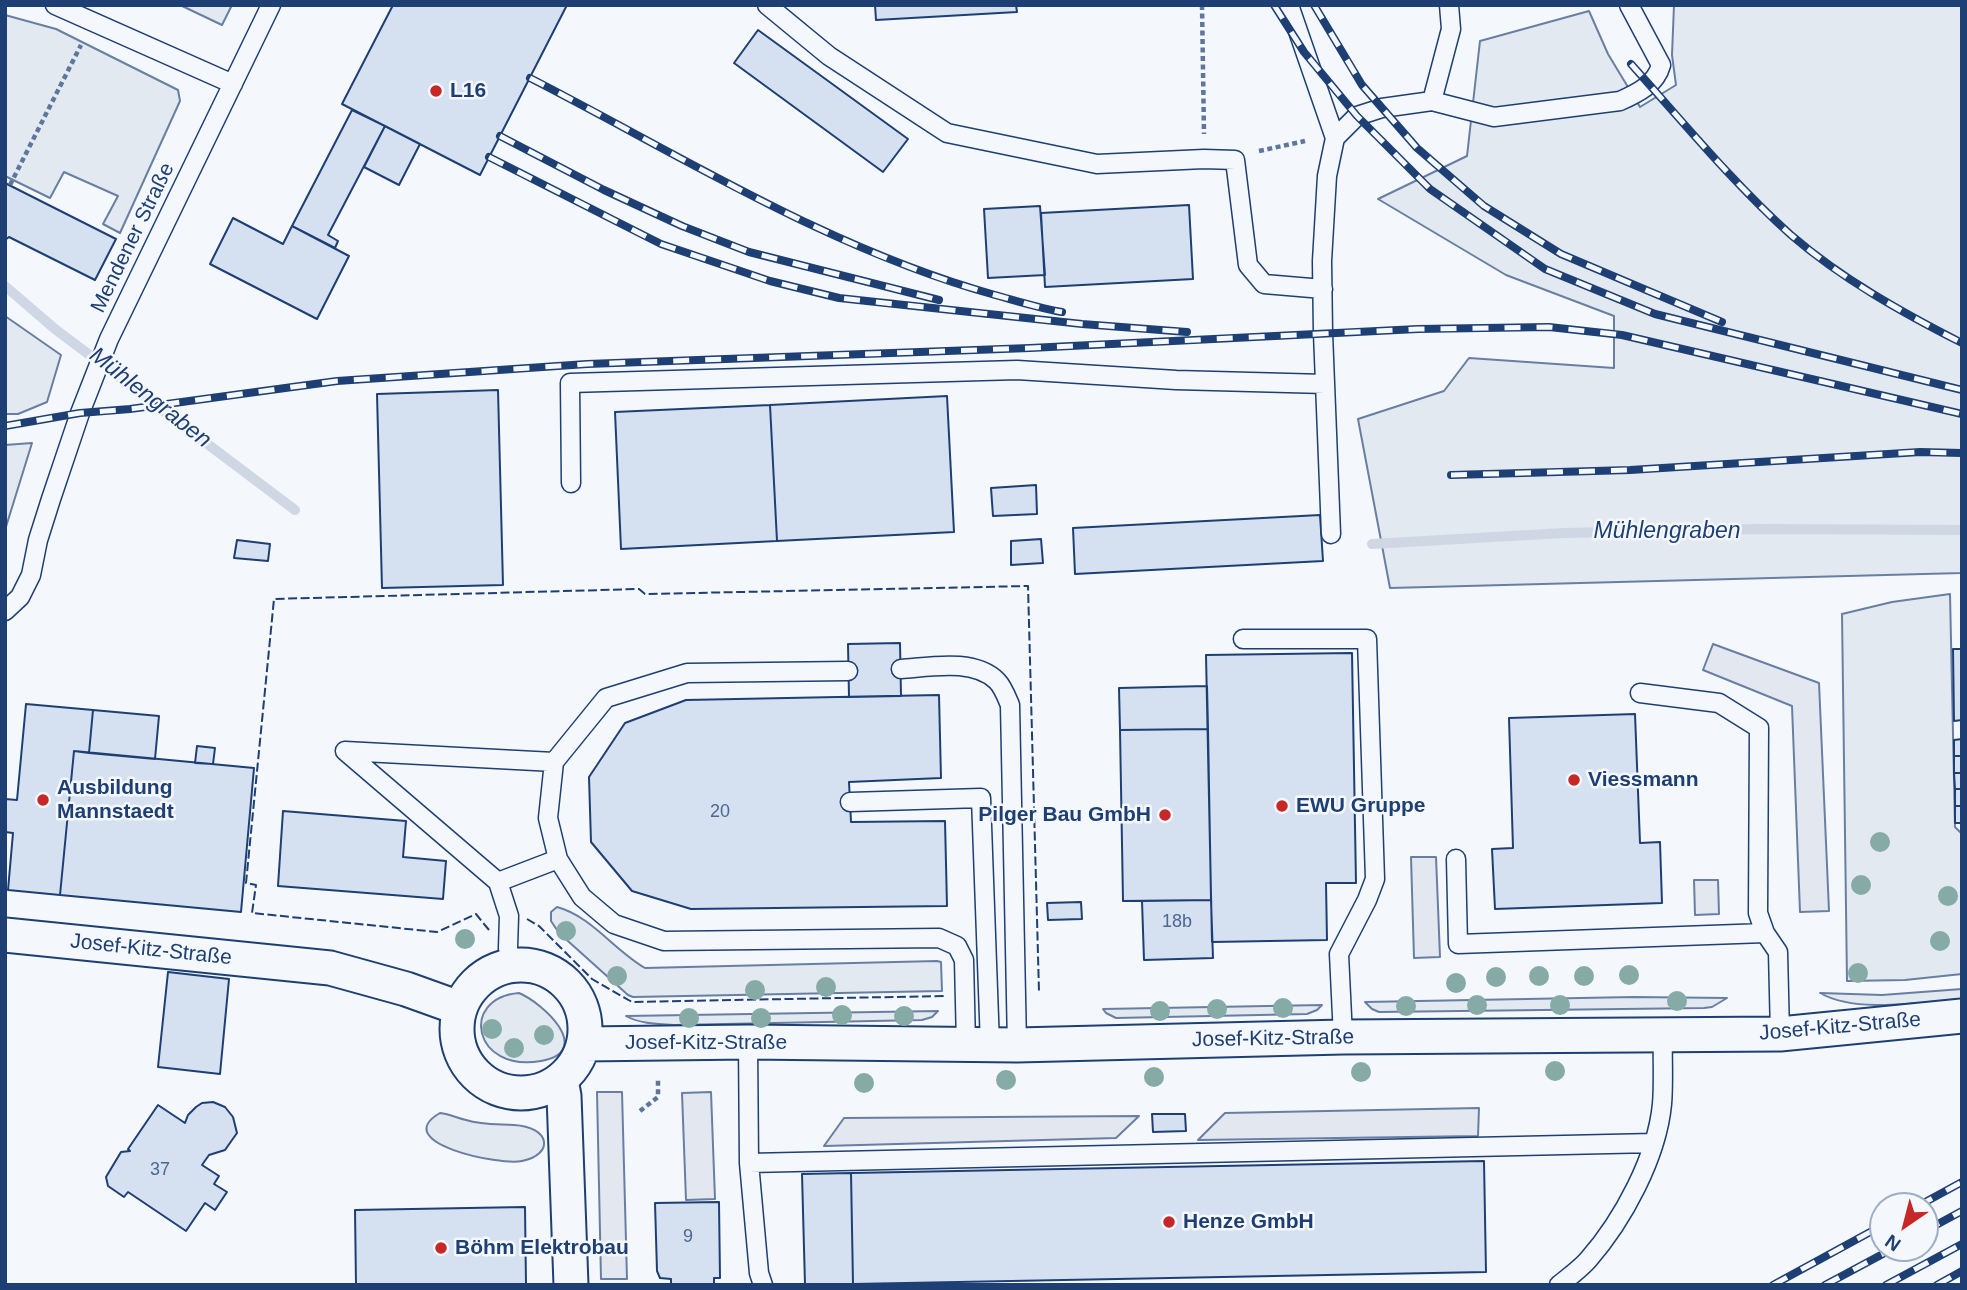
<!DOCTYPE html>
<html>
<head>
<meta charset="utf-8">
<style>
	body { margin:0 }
	#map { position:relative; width:1967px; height:1290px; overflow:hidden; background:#f4f7fb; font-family:Helvetica,sans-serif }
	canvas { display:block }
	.frame { position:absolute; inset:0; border:7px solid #1d3f73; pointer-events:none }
	.north { position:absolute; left:1869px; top:1192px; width:70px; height:70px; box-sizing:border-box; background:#f4f7fb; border:2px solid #9eadc5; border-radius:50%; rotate:215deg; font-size:19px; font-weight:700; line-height:28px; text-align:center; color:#1d3f73 }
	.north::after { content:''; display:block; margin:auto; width:24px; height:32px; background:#c62828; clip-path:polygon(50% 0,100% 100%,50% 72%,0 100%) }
</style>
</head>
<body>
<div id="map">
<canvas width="1967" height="1290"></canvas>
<div class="frame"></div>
<div class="north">N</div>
</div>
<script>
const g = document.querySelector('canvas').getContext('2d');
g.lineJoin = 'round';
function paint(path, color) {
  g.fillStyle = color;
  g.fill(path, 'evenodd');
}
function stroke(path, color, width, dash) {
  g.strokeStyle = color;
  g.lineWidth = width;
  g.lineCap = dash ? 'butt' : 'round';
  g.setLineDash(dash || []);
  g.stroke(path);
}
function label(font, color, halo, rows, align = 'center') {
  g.font = font + ' Helvetica,sans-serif';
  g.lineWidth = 5;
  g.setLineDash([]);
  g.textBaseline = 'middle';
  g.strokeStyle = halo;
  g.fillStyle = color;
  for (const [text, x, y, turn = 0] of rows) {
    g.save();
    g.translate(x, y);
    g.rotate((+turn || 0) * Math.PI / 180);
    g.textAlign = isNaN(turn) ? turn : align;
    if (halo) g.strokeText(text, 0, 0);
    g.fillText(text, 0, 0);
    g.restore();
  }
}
const green = new Path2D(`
	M180,5h52l-10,20z
	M1674,5h288v568l-572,15 -32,-169 86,-28 25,-33 145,10v-52l-108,-41 -128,-76 89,-43 13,-115 109,-30 19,43 32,53 36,-22 -4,-30z
	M5,15l51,14 122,61 2,11 -60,132 -17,-9 15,-28 -54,-24 -14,26 -45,-22z
	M5,316l56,39 -14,47 -29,12h-13z
	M32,443l-27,87v-85z
	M1950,594l5,233 7,7v140l-57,6 -58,1 -5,-367 50,-12z
	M557,907c34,9 57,43 88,61l292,-7 4,1 1,29 -309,6 -5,-2 -69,-62 -8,-12v-9z
	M1962,989v10c-41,3 -105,15 -142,-6l62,2z
	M519,993c24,10 76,58 22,68 -68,12 -82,-63 -22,-68z
	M1634,997l93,1 -15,9 -8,1 -325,4 -7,-3 -7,-7z
	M1322,1005l-5,5 -10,4 -191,4 -10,-5 -3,-4z
	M938,1011l-6,6 -10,3 -246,5c-16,-1 -36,-1 -50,-9z
	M440,1113c10,1 17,5 26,7 16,5 31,4 48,5 36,2 41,29 8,36 -21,5 -134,-18 -82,-48z`);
const parking = new Path2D(`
	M1713,644l106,39 10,228 -29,1 -8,-206 -89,-36z
	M1411,857h25l4,100 -26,1z
	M1694,880h24l1,34 -24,1z
	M597,1092h25l5,187h-26z
	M711,1092l4,107 -29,1 -4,-107z
	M1479,1108l-1,28 -280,4 27,-27z
	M1139,1116l-23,22 -292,8 20,-28z`);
const stream = new Path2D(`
	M5,286l50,43 240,181
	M1372,544l192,-11 196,-4 202,1`);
const building = new Path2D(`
	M393,5h174l-87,170 -138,-71z
	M875,5h141l1,7 -141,8z
	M758,30l150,109 -25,33 -149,-109z
	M352,110l33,16 -57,109 10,6 -3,7 -43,-22z
	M385,126l35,18 -21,41 -35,-18z
	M5,183l111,56 -21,41 -86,-43 -4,3z
	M1189,205l4,74 -148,8 -4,-74z
	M1040,206l5,69 -57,3 -4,-69z
	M233,218l50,26 9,-18 57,30 -32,63 -107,-55z
	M498,390l5,195 -121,3 -5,-194z
	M947,396l7,136 -177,9 -7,-136z
	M770,405l7,136 -156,8 -6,-137z
	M1036,485l1,29 -44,2 -2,-28z
	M1320,515l3,46 -248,13 -2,-46z
	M1041,539l2,24 -32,2v-24z
	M237,540l33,4 -2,17 -34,-3z
	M900,643l1,53 -52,1 -1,-53z
	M1953,649h9v71l-8,1z
	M1352,653l4,230h-30l1,57 -115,2 -6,-287z
	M1207,686l1,43 -88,1 -1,-42z
	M939,695l2,83 -92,4 2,40 94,-1 2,85 -256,3 -59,-18 -41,-49 -2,-65 36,-54 61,-23z
	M26,704l67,6 -4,43 -15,-2 -14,144 -52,-5 5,-57 -8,-1v-33l12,1z
	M93,710l66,6 -4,43 -66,-6z
	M1635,714l5,129 20,-1 2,61 -167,6 -3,-60 21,-1 -4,-130z
	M1208,729l3,171 -88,1 -3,-171z
	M1962,739v17h-8v-16z
	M197,746l18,2 -2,16 -18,-1z
	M74,751l180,17 -13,144 -181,-17z
	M1954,756h8v17h-8z
	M1954,773h8v16h-7z
	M1955,789h7v17h-7z
	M1955,806h7v17h-7z
	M283,811l123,10 -3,36 43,4 -3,38 -165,-13z
	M1211,900l2,58 -69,2 -2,-59z
	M1081,902l1,17 -34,1 -1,-17z
	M168,972l61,7 -9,95 -62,-7z
	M213,1102l12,5 8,10 4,16 -12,17 -16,5 -7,10 17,11 -5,8 13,8 -12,18 -10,-7 -19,28 -58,-39 -4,5 -16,-11 -2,-9 15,-25 9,-1 -2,-2 30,-44 27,18 3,-8 8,-8 6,-4z
	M1152,1114h33l1,17 -33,1z
	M1484,1161l2,111 -633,12 -2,-111z
	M851,1173l2,111 -48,1 -3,-111z
	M719,1202l1,76h-6v7h-43v-6l-11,-1 -3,-7 -2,-68z
	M525,1207l1,78h-170l-1,-75z`);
const path = new Path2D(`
	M1202,5l2,129
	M1259,151l46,-10
	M10,185l71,-140
	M640,1111l18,-14v-19`);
const lane = new Path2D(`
	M55,5l178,79
	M767,5l62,51 118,77 150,31 107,-5 31,1 13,105 16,19 59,5
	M1289,5l46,133
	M1432,101l19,-72 -2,-24
	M571,483l-1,-100 447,-13 159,10 149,4
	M1331,534l-8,-201 -1,-72 5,-85 8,-38 22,-22 25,-8 50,-7 62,16 126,-16c18,-8 36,-17 41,-36l-32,-60
	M5,611l15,-14 11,-22 7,-35 13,-41 29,-86 29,-74 162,-334
	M1243,639h124l8,240 -8,21 -28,54 4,83
	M901,669c29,-2 73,-11 96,12 6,6 10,17 13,24l7,340
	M848,671l-161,2 -81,25 -52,64 -6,56 10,41 24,38 32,27 50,17 275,-3 18,8 7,14 2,85
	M1640,693l79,10 40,25 -1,185 7,20 13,19 2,82
	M345,751l209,11
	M345,751l153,131
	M850,802l131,-4 9,247
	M1456,859l2,85 307,-11
	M511,965l-3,-17 1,-32 -11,-34 60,-23
	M748,1042l1,121 10,110 4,12
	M749,1163l905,-20
	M1559,1285c10,-8 21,-16 29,-25 35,-40 69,-103 74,-156 2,-23 0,-47 1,-70`);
const street = new Path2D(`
	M5,935l325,33 76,21 53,19
	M457 1029a64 64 0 1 1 128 0a64 64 0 1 1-128 0Z
	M584,1044l164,-2 269,3 326,-8 437,-3 182,-18
	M561,1080l3,16 7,189`);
const rail = new Path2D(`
	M1274,5l30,47 53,64 73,73 115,80 110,45 307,76
	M1314,5l48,80 55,63 67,58 77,48 161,68
	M1631,64c52,58 102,119 160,171 51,44 112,78 171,108
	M530,78c152,78 299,171 465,217 22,6 44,13 67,17
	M500,136l104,54 78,36 67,26 190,48
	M489,157l172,87 109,37 69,17 243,26 105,8
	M5,426l75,-13 50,-4 207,-28 250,-17 443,-16 388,-19 131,-2 73,8 340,79
	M1451,475l179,-5 290,-18 42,1
	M1918,1206l44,-24
	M1925,1231l37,-20
	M1773,1285l110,-60
	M1825,1285l69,-37
	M1886,1285l76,-41
	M1937,1285l25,-14`);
const fence = new Path2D(`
	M527,919l12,7 53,53 40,23 311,-6v-4
	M489,930l-13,-16 -39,18 -185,-19 4,-28 -10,-2 28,-284 365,-10 6,5 383,-8 11,406`);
const trees = [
	[1880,842],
	[1861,885],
	[1948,896],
	[566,931],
	[465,939],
	[1940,941],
	[1858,973],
	[1629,975],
	[617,976],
	[1539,976],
	[1584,976],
	[1496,977],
	[1456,983],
	[826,987],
	[755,990],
	[1677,1001],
	[1477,1005],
	[1560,1005],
	[1406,1006],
	[1283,1008],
	[1217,1009],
	[1160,1011],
	[842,1015],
	[904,1016],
	[689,1018],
	[761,1018],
	[492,1029],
	[544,1035],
	[514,1048],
	[1555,1071],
	[1361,1072],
	[1154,1077],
	[1006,1080],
	[864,1083]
];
const markers = [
	[436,91,7,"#c62828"],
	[1574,780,7,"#c62828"],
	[43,800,7,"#c62828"],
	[1282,806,7,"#c62828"],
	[1165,815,7,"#c62828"],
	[1169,1222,7,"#c62828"],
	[441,1248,7,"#c62828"]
];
const numberNames = [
	["20",720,812],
	["18b",1177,922],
	["37",160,1170],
	["9",688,1237]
];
const poiNames = [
	["L16",450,91],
	["Viessmann",1588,780],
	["Ausbildung",57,788],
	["Mannstaedt",57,812],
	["EWU Gruppe",1296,806],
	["Pilger Bau GmbH",1151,815,"right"],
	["Henze GmbH",1183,1222],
	["Böhm Elektrobau",455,1248]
];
const streetNames = [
	["Mendener Straße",133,238,-64],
	["Josef-Kitz-Straße",151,950,6],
	["Josef-Kitz-Straße",1840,1027,-5],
	["Josef-Kitz-Straße",1273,1039,-1],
	["Josef-Kitz-Straße",706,1043]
];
const waterNames = [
	["Mühlengraben",150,398,38],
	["Mühlengraben",1667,532]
];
paint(green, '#e3e9f0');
stroke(green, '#687fa3', 2);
paint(parking, '#e3e8f0');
stroke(parking, '#687fa3', 2);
stroke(stream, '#cfd7e4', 10);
paint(building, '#d5e0f0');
stroke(building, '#1d3f73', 2);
stroke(lane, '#1d3f73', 21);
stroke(street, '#1d3f73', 37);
stroke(path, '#5e769c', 4.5, [5, 3.5]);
stroke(lane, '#f4f7fb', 18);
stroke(street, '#f4f7fb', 33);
stroke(rail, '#1d3f73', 8);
stroke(rail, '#f4f7fb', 5, [16]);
stroke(fence, '#1d3f73', 2, [9, 3.5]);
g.fillStyle = '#86aba6';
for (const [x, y] of trees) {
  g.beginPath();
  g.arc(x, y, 10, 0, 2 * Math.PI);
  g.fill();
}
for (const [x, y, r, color] of markers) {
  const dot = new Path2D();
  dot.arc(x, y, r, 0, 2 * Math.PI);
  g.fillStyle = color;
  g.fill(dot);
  stroke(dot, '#f4f7fb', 2.5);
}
label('18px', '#4b6792', null, numberNames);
label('bold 21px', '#1d3f73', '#f4f7fb', poiNames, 'left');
label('21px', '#1d3f73', '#f4f7fb', streetNames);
label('italic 23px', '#1d3f73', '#f4f7fb', waterNames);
</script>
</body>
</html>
